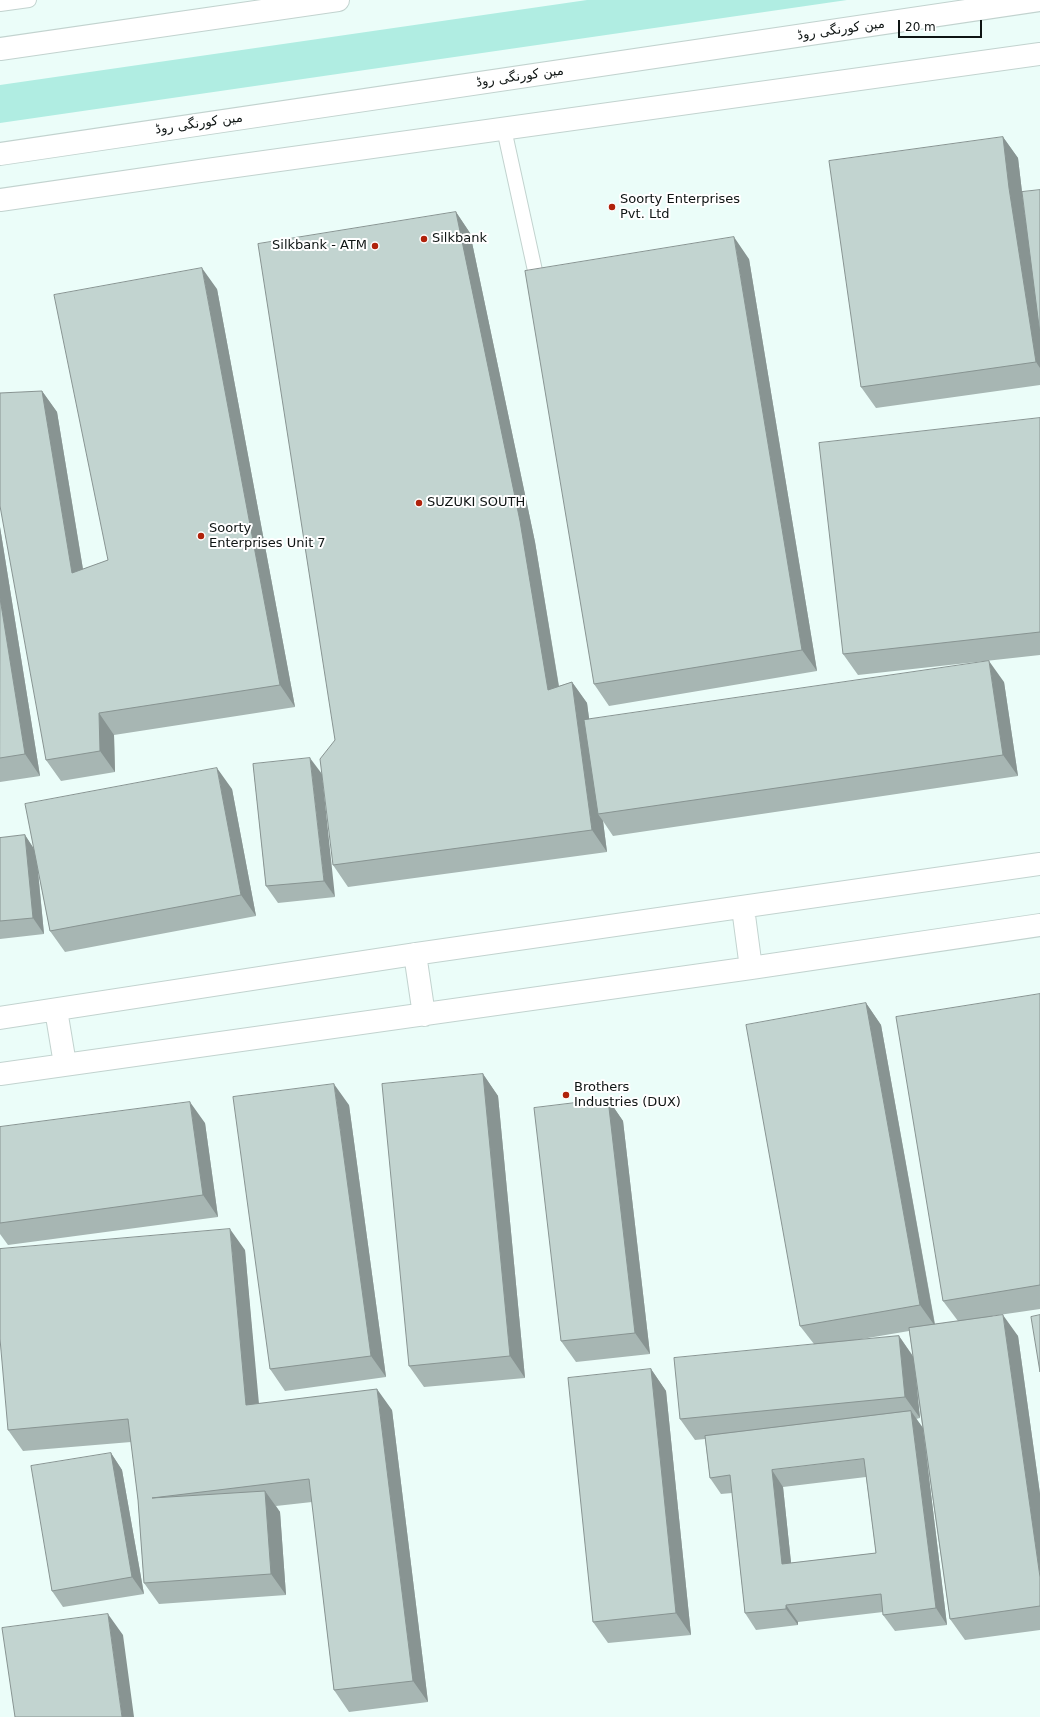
<!DOCTYPE html>
<html>
<head>
<meta charset="utf-8">
<style>
	body { margin:0 }
	#map { position:relative; width:1040px; height:1717px; overflow:hidden; background:#ebfdf9; font-family:"DejaVu Sans",sans-serif }
	canvas { display:block }
	.scale { position:absolute; left:898px; top:20px; width:84px; height:18px; box-sizing:border-box; border:2px solid #0e1413; border-top:0; padding-left:5px; font-size:12px; line-height:14px; white-space:nowrap; color:#0e1413; -webkit-text-stroke:3px #fff; paint-order:stroke }
</style>
</head>
<body>
<div id="map">
<canvas width="1040" height="1717"></canvas>
<div class="scale">20 m</div>
</div>
<script>
const g = document.querySelector('canvas').getContext('2d');
g.lineJoin = 'round';
function paint(path, color) {
  g.fillStyle = color;
  g.fill(path, 'evenodd');
}
function stroke(path, color, width, dash) {
  g.strokeStyle = color;
  g.lineWidth = width;
  g.lineCap = dash ? 'butt' : 'round';
  g.setLineDash(dash || []);
  g.stroke(path);
}
function label(font, color, halo, rows, align = 'center') {
  g.font = font + ' "DejaVu Sans","Noto Sans Arabic",sans-serif';
  g.lineWidth = 4;
  g.setLineDash([]);
  g.textBaseline = 'middle';
  g.strokeStyle = halo;
  g.fillStyle = color;
  for (const [text, x, y, turn = 0] of rows) {
    g.save();
    g.translate(x, y);
    g.rotate((+turn || 0) * Math.PI / 180);
    g.textAlign = isNaN(turn) ? turn : align;
    if (halo) g.strokeText(text, 0, 0);
    g.fillText(text, 0, 0);
    g.restore();
  }
}
const green = new Path2D(`
	M587,0h260l-847,123v-38z`);
const lane = new Path2D(`
	M0,4l29,-4
	M504,129l35,160`);
const street = new Path2D(`
	M0,200l200,-29 840,-117`);
const secondary = new Path2D(`
	M743,908l8,60
	M415,954l9,61
	M56,1010l9,54
	M0,1018l415,-64 625,-90
	M0,1074l751,-106 289,-43`);
const primary = new Path2D(`
	M0,49l338,-49
	M0,154l1040,-154`);
const wall = new Path2D(`
	M1003,137l15,21 8,68 14,-36v195l-164,23 -15,-21z
	M456,212l14,21 65,309 24,144 13,-4 15,21 2,16 415,-37 14,94 -405,60 -10,-15 4,31 -259,35 -15,-22 2,-125z
	M749,259l68,412 -208,35 -15,-22z
	M217,289l78,418 -181,28 1,37 -54,9 -15,-21 -4,-369 15,21 26,157 25,-9z
	M1040,418v237l-182,20 -15,-21z
	M0,527l40,249 -40,6z
	M253,764l82,133 -57,6 -12,-17z
	M232,789l24,127 -191,36 -15,-21 -12,-61 6,64 -44,5v-101l25,-3 9,14z
	M1040,994v315l-48,7 26,20 22,158v136l-75,10 -15,-21 -35,-243 5,42 -4,1 7,9 24,197 -52,6 -12,-16v-3l-85,10v3l-42,5 -11,-17 -13,-120 -11,1 -11,-16 -5,-39 -10,1 -15,-21 134,-75 -14,-18 66,-323 15,22 54,299 23,-3 -15,-20zM909,1331l4,25 -14,-20 -49,5zM866,1477l10,76 -85,10 -8,-76z
	M483,1074l15,22 27,282 -101,9 -15,-21z
	M608,1099l15,22 27,233 -74,8 -15,-21z
	M349,1105l37,272 -101,14 -15,-22z
	M205,1123l13,94 -210,28 -8,-11v-107z
	M245,1250l13,153 134,7 36,292 -79,10 -15,-22 -22,-188 -36,4 4,6 6,83 -127,9 -15,-21 -6,-83 -7,-58 -108,9 -15,-21z
	M651,1369l15,22 25,244 -83,8 -15,-21z
	M111,1453l11,17 22,124 -81,13 -11,-16z`);
const shadedWall = new Path2D(`
	M1003,137l15,21 6,51 16,105v54l-4,-6 -27,-174z
	M456,212l14,21 65,309 28,170 -15,-22z
	M734,237l15,22 68,412 -15,-21z
	M202,268l15,21 78,418 -15,-22z
	M42,391l15,21 30,182 -15,-21z
	M0,527l40,249 -15,-22 -25,-156z
	M989,661l15,21 14,94 -15,-21z
	M572,682l15,21 15,111h-4l5,7 4,31 -15,-22z
	M99,713l15,22 1,37 -15,-21z
	M310,758l12,16 13,123 -11,-16z
	M217,768l15,21 24,127 -15,-21z
	M25,835l11,17 8,82 -11,-16z
	M866,1003l15,22 54,301 -15,-21z
	M483,1074l15,22 27,282 -15,-22z
	M334,1084l15,21 37,272 -15,-21z
	M608,1099l15,22 27,233 -15,-21z
	M190,1102l15,21 13,94 -15,-22z
	M230,1229l15,21 16,176 -15,-21z
	M1003,1315l15,21 22,158v83z
	M899,1336l15,22 6,60 -15,-21z
	M651,1369l15,22 25,244 -15,-22z
	M377,1389l15,21 36,292 -15,-21z
	M911,1411l12,17 24,197 -11,-17z
	M111,1453l11,17 22,124 -12,-17z
	M772,1470l11,17 10,94 -11,-17z
	M265,1491l15,21 6,83 -15,-21z
	M786,1605l12,17v3l-12,-16z
	M108,1614l15,21 11,82h-12z`);
const building = new Path2D(`
	M1003,137l6,51 27,174 -175,25 -32,-226z
	M1040,190v144l-18,-142z
	M456,212l64,309 28,169 24,-8 20,148 -259,35 -13,-106 15,-19 -77,-496z
	M734,237l68,413 -208,34 -69,-413z
	M202,268l78,417 -181,28 1,38 -54,9 -46,-254v-113l42,-2 30,182 36,-13 -54,-265z
	M1040,418v214l-197,22 -24,-211z
	M0,598l25,156 -25,4z
	M989,661l14,94 -405,59 -14,-94z
	M310,758l14,123 -58,5 -13,-122z
	M217,768l24,127 -191,36 -25,-127z
	M25,835l8,83 -33,3v-83z
	M1040,994v291l-97,16 -47,-284z
	M866,1003l54,302 -120,21 -54,-301z
	M483,1074l27,282 -101,10 -27,-282z
	M334,1084l37,272 -101,13 -37,-272z
	M608,1099l27,234 -74,8 -27,-233z
	M190,1102l13,93 -203,28v-96z
	M230,1229l16,176 131,-16 36,292 -79,9 -25,-211 -157,19 113,-7 6,83 -127,9 -6,-83 -10,-81 -120,11 -8,-91v-90z
	M1003,1315l37,262v29l-90,13 -41,-291z
	M1040,1315v57l-9,-55z
	M899,1336l6,61 -225,22 -6,-61z
	M651,1369l25,244 -83,9 -25,-244z
	M911,1411l25,197 -53,7 -2,-21 -95,11v4l-41,4 -15,-138 -20,3 -5,-42zM864,1459l12,94 -94,11 -10,-94z
	M111,1453l21,124 -80,14 -21,-125z
	M108,1614l14,103h-107l-13,-89z`);
const markers = [
	[612,207,4,"#b0220b"],
	[424,239,4,"#b0220b"],
	[375,246,4,"#b0220b"],
	[419,503,4,"#b0220b"],
	[201,536,4,"#b0220b"],
	[566,1095,4,"#b0220b"]
];
const streetNames = [
	["مین کورنگی روڈ",841,30,-8],
	["مین کورنگی روڈ",520,77,-8],
	["مین کورنگی روڈ",199,124,-8]
];
const poiNames = [
	["Soorty Enterprises",620,200],
	["Pvt. Ltd",620,215],
	["Silkbank",432,239],
	["Silkbank - ATM",367,246,"right"],
	["SUZUKI SOUTH",427,503],
	["Soorty",209,529],
	["Enterprises Unit 7",209,544],
	["Brothers",574,1088],
	["Industries (DUX)",574,1103]
];
paint(green, '#b0ede2');
stroke(lane, '#c2d3cf', 16);
stroke(street, '#c2d3cf', 24);
stroke(secondary, '#c2d3cf', 24);
stroke(primary, '#c2d3cf', 24);
stroke(lane, '#fff', 14);
stroke(street, '#fff', 22);
stroke(secondary, '#fff', 22);
stroke(primary, '#fff', 22);
paint(wall, '#a7b6b3');
paint(shadedWall, '#889492');
paint(building, '#c2d4d0');
stroke(building, '#889492', 1);
for (const [x, y, r, color] of markers) {
  const dot = new Path2D();
  dot.arc(x, y, r, 0, 2 * Math.PI);
  g.fillStyle = color;
  g.fill(dot);
  stroke(dot, '#fff', 1.5);
}
label('13px', '#0e1413', '#fff', streetNames);
label('13px', '#0e1413', '#fff', poiNames, 'left');
</script>
</body>
</html>
